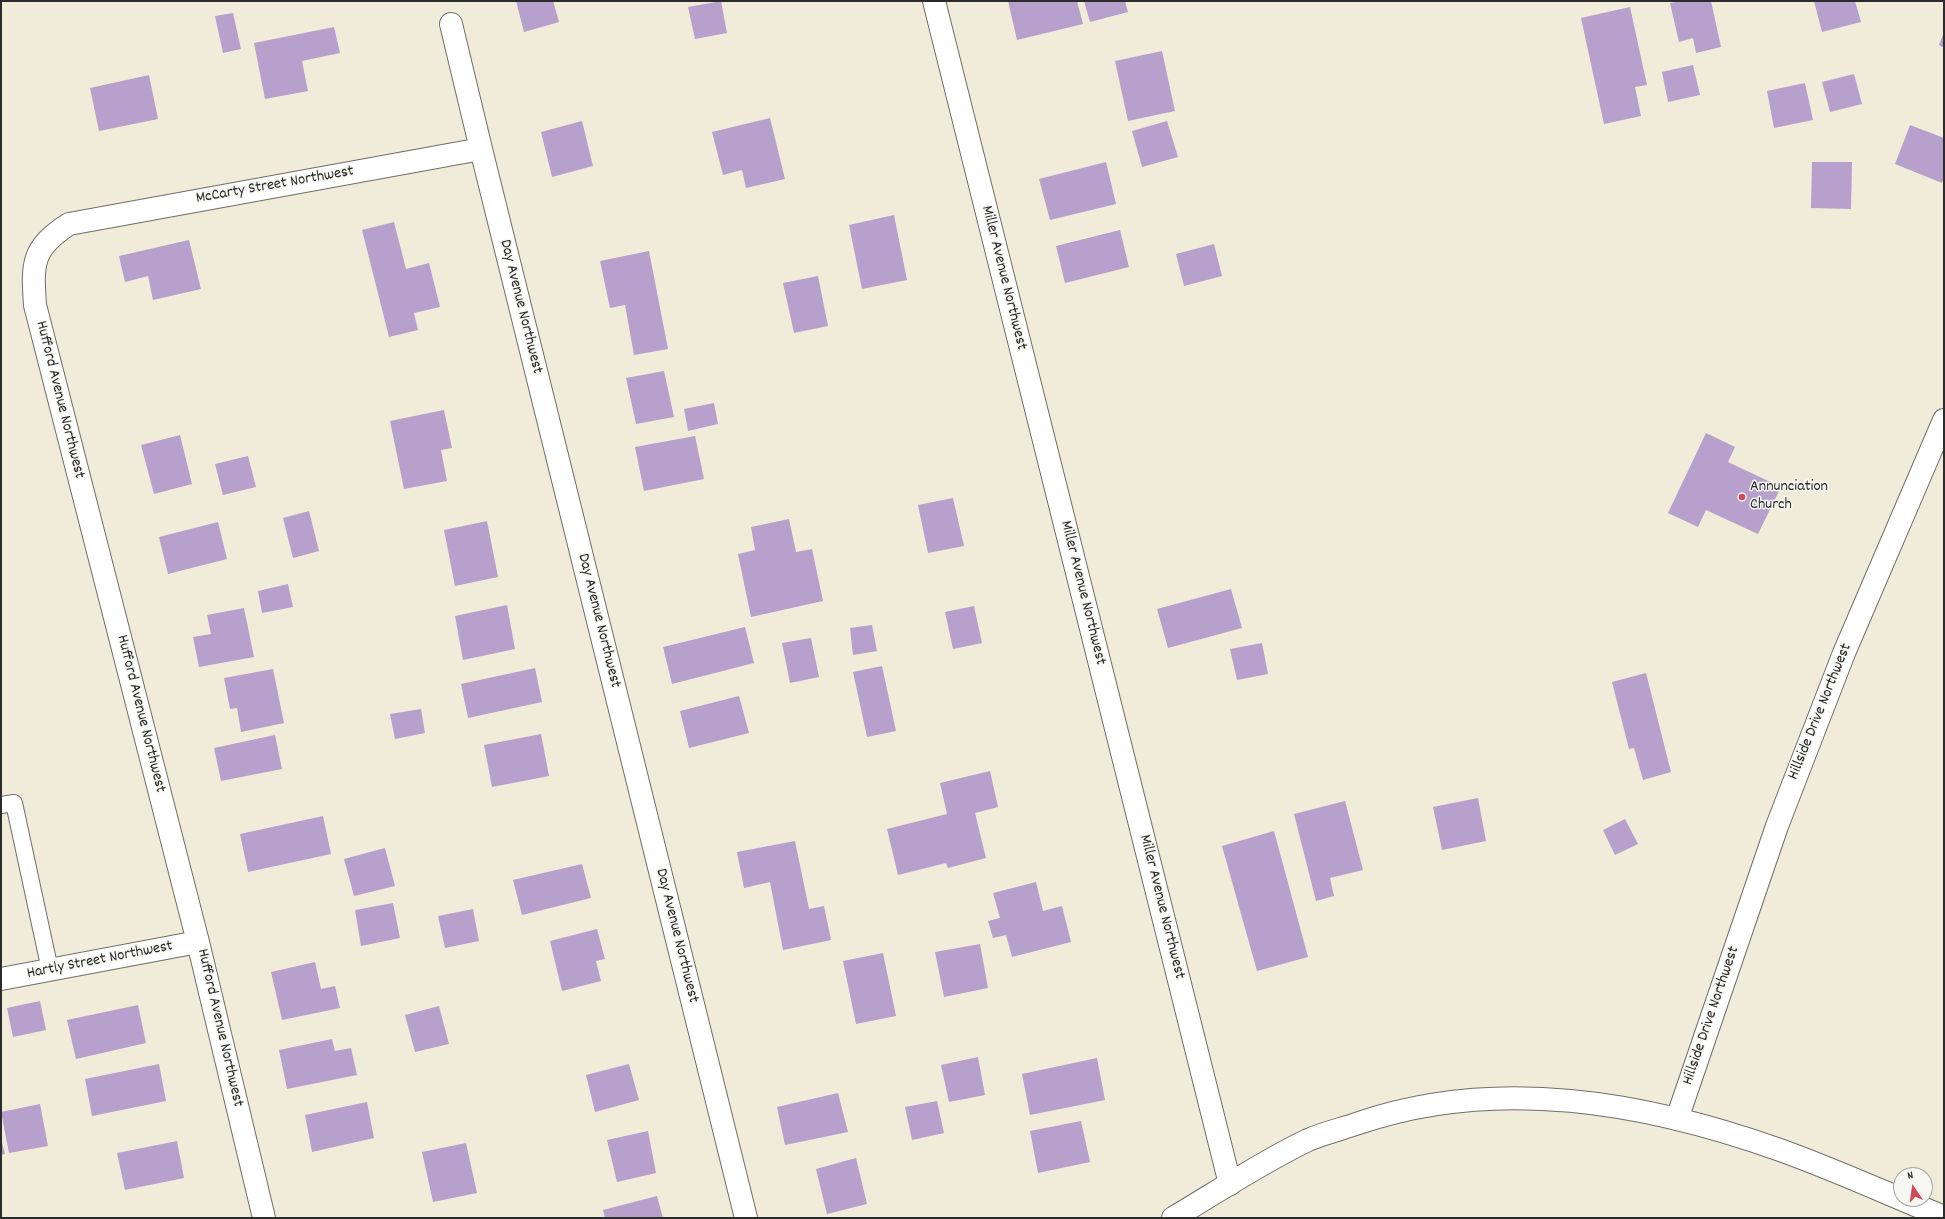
<!DOCTYPE html>
<html>
<head>
<meta charset="utf-8">
<style>
	body { margin:0 }
	#map { position:relative; width:1945px; height:1219px; overflow:hidden; background:#f1ebd9; font-family:Dekko,sans-serif }
	canvas { display:block }
	.frame { position:absolute; inset:0; border:2px solid #2b2b2b; pointer-events:none }
	.north { position:absolute; left:1893px; top:1167px; width:40px; height:40px; box-sizing:border-box; background:#f6f6f2; border:1px solid #a5a5a2; border-radius:50%; rotate:347deg; font-size:11px; font-weight:700; line-height:16px; text-align:center; color:#2b2b2b }
	.north::after { content:''; display:block; margin:auto; width:14px; height:18px; background:#d1495b; clip-path:polygon(50% 0,100% 100%,50% 72%,0 100%) }
</style>
</head>
<body>
<div id="map">
<canvas width="1945" height="1219"></canvas>
<div class="frame"></div>
<div class="north">N</div>
</div>
<script>
const g = document.querySelector('canvas').getContext('2d');
g.lineJoin = 'round';
function paint(path, color) {
  g.fillStyle = color;
  g.fill(path, 'evenodd');
}
function stroke(path, color, width, dash) {
  g.strokeStyle = color;
  g.lineWidth = width;
  g.lineCap = dash ? 'butt' : 'round';
  g.setLineDash(dash || []);
  g.stroke(path);
}
function label(font, color, halo, rows, align = 'center') {
  g.font = font + ' Dekko,sans-serif';
  g.lineWidth = 3;
  g.setLineDash([]);
  g.textBaseline = 'middle';
  g.strokeStyle = halo;
  g.fillStyle = color;
  for (const [text, x, y, turn = 0] of rows) {
    g.save();
    g.translate(x, y);
    g.rotate((+turn || 0) * Math.PI / 180);
    g.textAlign = isNaN(turn) ? turn : align;
    if (halo) g.strokeText(text, 0, 0);
    g.fillText(text, 0, 0);
    g.restore();
  }
}
const building = new Path2D(`
	M516,1h37l6,21 -35,10z
	M721,1l6,32 -32,6 -7,-32z
	M1008,1h69l6,23 -66,16z
	M1084,1h41l3,11 -38,10z
	M1681,1h30l10,46 -25,6 -3,-15 -14,4 -9,-39z
	M1814,1h41l6,21 -39,10z
	M1630,7l17,78 -12,2 6,29 -37,8 -23,-106z
	M233,13l8,36 -18,4 -8,-37z
	M334,27l6,26 -38,8 6,30 -43,8 -11,-56z
	M1944,32v16l-5,-3z
	M1162,51l13,60 -47,10 -13,-60z
	M1693,65l7,30 -32,7 -6,-30z
	M1854,74l8,30 -32,8 -8,-30z
	M149,75l9,44 -59,12 -9,-43z
	M1805,83l8,37 -39,8 -7,-37z
	M770,118l15,61 -39,9 -4,-18 -19,5 -11,-43z
	M582,121l11,45 -41,11 -11,-45z
	M1167,121l11,36 -36,10 -10,-36z
	M1910,125l34,13v40l-2,5 -47,-19z
	M1106,162l10,42 -66,16 -11,-41z
	M1812,162h40l-1,47 -40,-1z
	M894,215l13,65 -45,9 -13,-64z
	M394,222l12,47 23,-6 11,44 -26,6 4,17 -29,7 -27,-107z
	M1120,230l9,37 -64,16 -9,-37z
	M189,240l12,49 -48,11 -5,-24 -23,6 -6,-26z
	M1214,244l8,32 -38,10 -8,-32z
	M649,251l19,98 -34,6 -9,-50 -15,3 -10,-47z
	M818,276l10,50 -34,7 -11,-50z
	M664,371l10,46 -38,7 -10,-46z
	M714,403l4,21 -30,7 -4,-22z
	M444,410l8,38 -11,2 6,31 -43,8 -14,-68z
	M1706,433l29,14 -7,15 53,25 -23,47 -52,-24 -8,17 -30,-14z
	M180,435l12,49 -38,10 -13,-49z
	M695,436l9,43 -60,12 -9,-44z
	M248,456l8,31 -33,8 -8,-31z
	M953,498l11,48 -36,7 -10,-48z
	M309,511l10,40 -26,7 -10,-40z
	M789,519l7,33 16,-3 11,52 -72,16 -13,-63 17,-4 -4,-23z
	M487,521l11,56 -43,9 -11,-56z
	M218,522l9,37 -59,15 -9,-37z
	M288,584l5,23 -31,6 -4,-22z
	M1231,589l11,39 -74,20 -11,-39z
	M507,605l8,44 -52,11 -8,-44z
	M974,606l8,37 -29,6 -8,-37z
	M244,608l10,49 -55,10 -6,-30 18,-3 -4,-19z
	M872,625l5,26 -24,4 -3,-27z
	M745,627l9,36 -82,21 -9,-37z
	M811,638l8,39 -29,6 -8,-40z
	M1262,643l6,31 -31,6 -7,-31z
	M882,666l14,65 -29,6 -14,-65z
	M535,668l7,34 -74,16 -7,-34z
	M273,669l11,54 -43,9 -4,-24 -7,1 -6,-31z
	M1646,673l25,99 -28,8 -9,-32 -5,1 -17,-67z
	M739,696l10,37 -60,15 -9,-37z
	M421,709l4,24 -30,6 -5,-25z
	M541,734l8,42 -57,11 -8,-42z
	M275,735l7,34 -61,12 -7,-33z
	M990,771l8,36 -23,6 11,45 -38,10 -2,-5 -48,12 -11,-46 60,-15 -7,-31z
	M1478,798l8,43 -44,9 -9,-43z
	M1345,801l18,69 -33,8 4,18 -18,5 -22,-87z
	M323,816l8,38 -83,18 -8,-38z
	M1625,819l13,25 -23,11 -12,-25z
	M1274,831l34,126 -51,14 -35,-125z
	M795,841l14,68 15,-3 7,34 -48,10 -13,-68 -26,6 -7,-36z
	M385,848l10,38 -41,10 -10,-37z
	M582,864l9,34 -69,17 -9,-35z
	M1036,882l7,29 19,-5 9,36 -59,15 -6,-22 -13,3 -5,-17 12,-3 -7,-25z
	M393,903l7,35 -39,8 -6,-36z
	M473,909l6,32 -34,7 -7,-32z
	M597,929l8,30 -9,2 5,20 -39,10 -12,-50z
	M980,944l8,44 -44,9 -9,-45z
	M883,953l13,63 -40,8 -13,-63z
	M315,962l6,27 14,-3 5,22 -58,12 -11,-48z
	M40,1001l6,29 -33,7 -6,-29z
	M138,1005l8,38 -70,16 -9,-39z
	M439,1006l10,38 -34,8 -10,-37z
	M332,1039l3,12 16,-3 6,27 -70,14 -8,-39z
	M978,1057l7,38 -36,7 -8,-37z
	M1097,1058l8,42 -75,15 -8,-41z
	M159,1064l7,37 -74,15 -7,-37z
	M629,1064l10,36 -44,12 -9,-37z
	M838,1093l10,39 -63,13 -8,-38z
	M937,1101l7,32 -32,7 -7,-33z
	M367,1102l7,36 -62,14 -7,-37z
	M40,1104l8,42 -39,7 -8,-41z
	M1081,1121l9,41 -52,11 -8,-42z
	M648,1131l8,42 -39,9 -10,-42z
	M1,1139l4,15 -4,1z
	M177,1141l7,37 -59,12 -8,-37z
	M466,1143l11,50 -44,9 -11,-50z
	M856,1158l11,46 -40,10 -11,-45z
	M657,1196l6,22h-58l-2,-8z`);
const service = new Path2D(`
	M1,805l13,-2 36,167`);
const minor = new Path2D(`
	M934,1l296,1183
	M451,24l30,125 265,1069
	M1,979l197,-37
	M1677,1119l100,-293 67,-173 100,-233
	M264,1218l-66,-276 -163,-637c-3,-42 -3,-57 34,-81l412,-75`);
const secondary = new Path2D(`
	M1173,1218c44,-26 89,-56 135,-78 16,-7 34,-11 51,-17 138,-47 286,-21 421,27 56,20 110,45 164,67`);
const markers = [
	[1742,497,4,"#d1495b"]
];
const streetNames = [
	["McCarty Street Northwest",275,186,-10],
	["Miller Avenue Northwest",1003,278,76],
	["Day Avenue Northwest",520,307,76],
	["Hufford Avenue Northwest",59,400,76],
	["Miller Avenue Northwest",1082,593,76],
	["Day Avenue Northwest",598,621,76],
	["Hillside Drive Northwest",1821,712,-68],
	["Hufford Avenue Northwest",140,714,76],
	["Miller Avenue Northwest",1161,907,76],
	["Day Avenue Northwest",676,936,76],
	["Hartly Street Northwest",100,961,-11],
	["Hillside Drive Northwest",1712,1016,-71],
	["Hufford Avenue Northwest",219,1028,77]
];
const poiNames = [
	["Annunciation",1750,488],
	["Church",1750,506]
];
paint(building, '#b7a0cc');
stroke(service, '#706e68', 18);
stroke(minor, '#706e68', 24);
stroke(secondary, '#706e68', 24);
stroke(service, '#fff', 16);
stroke(minor, '#fff', 22);
stroke(secondary, '#fff', 22);
for (const [x, y, r, color] of markers) {
  const dot = new Path2D();
  dot.arc(x, y, r, 0, 2 * Math.PI);
  g.fillStyle = color;
  g.fill(dot);
  stroke(dot, '#f6f6f2', 1.5);
}
label('16px', '#2b2b2b', '#f6f6f2', streetNames);
label('16px', '#2b2b2b', '#f6f6f2', poiNames, 'left');
</script>
</body>
</html>
